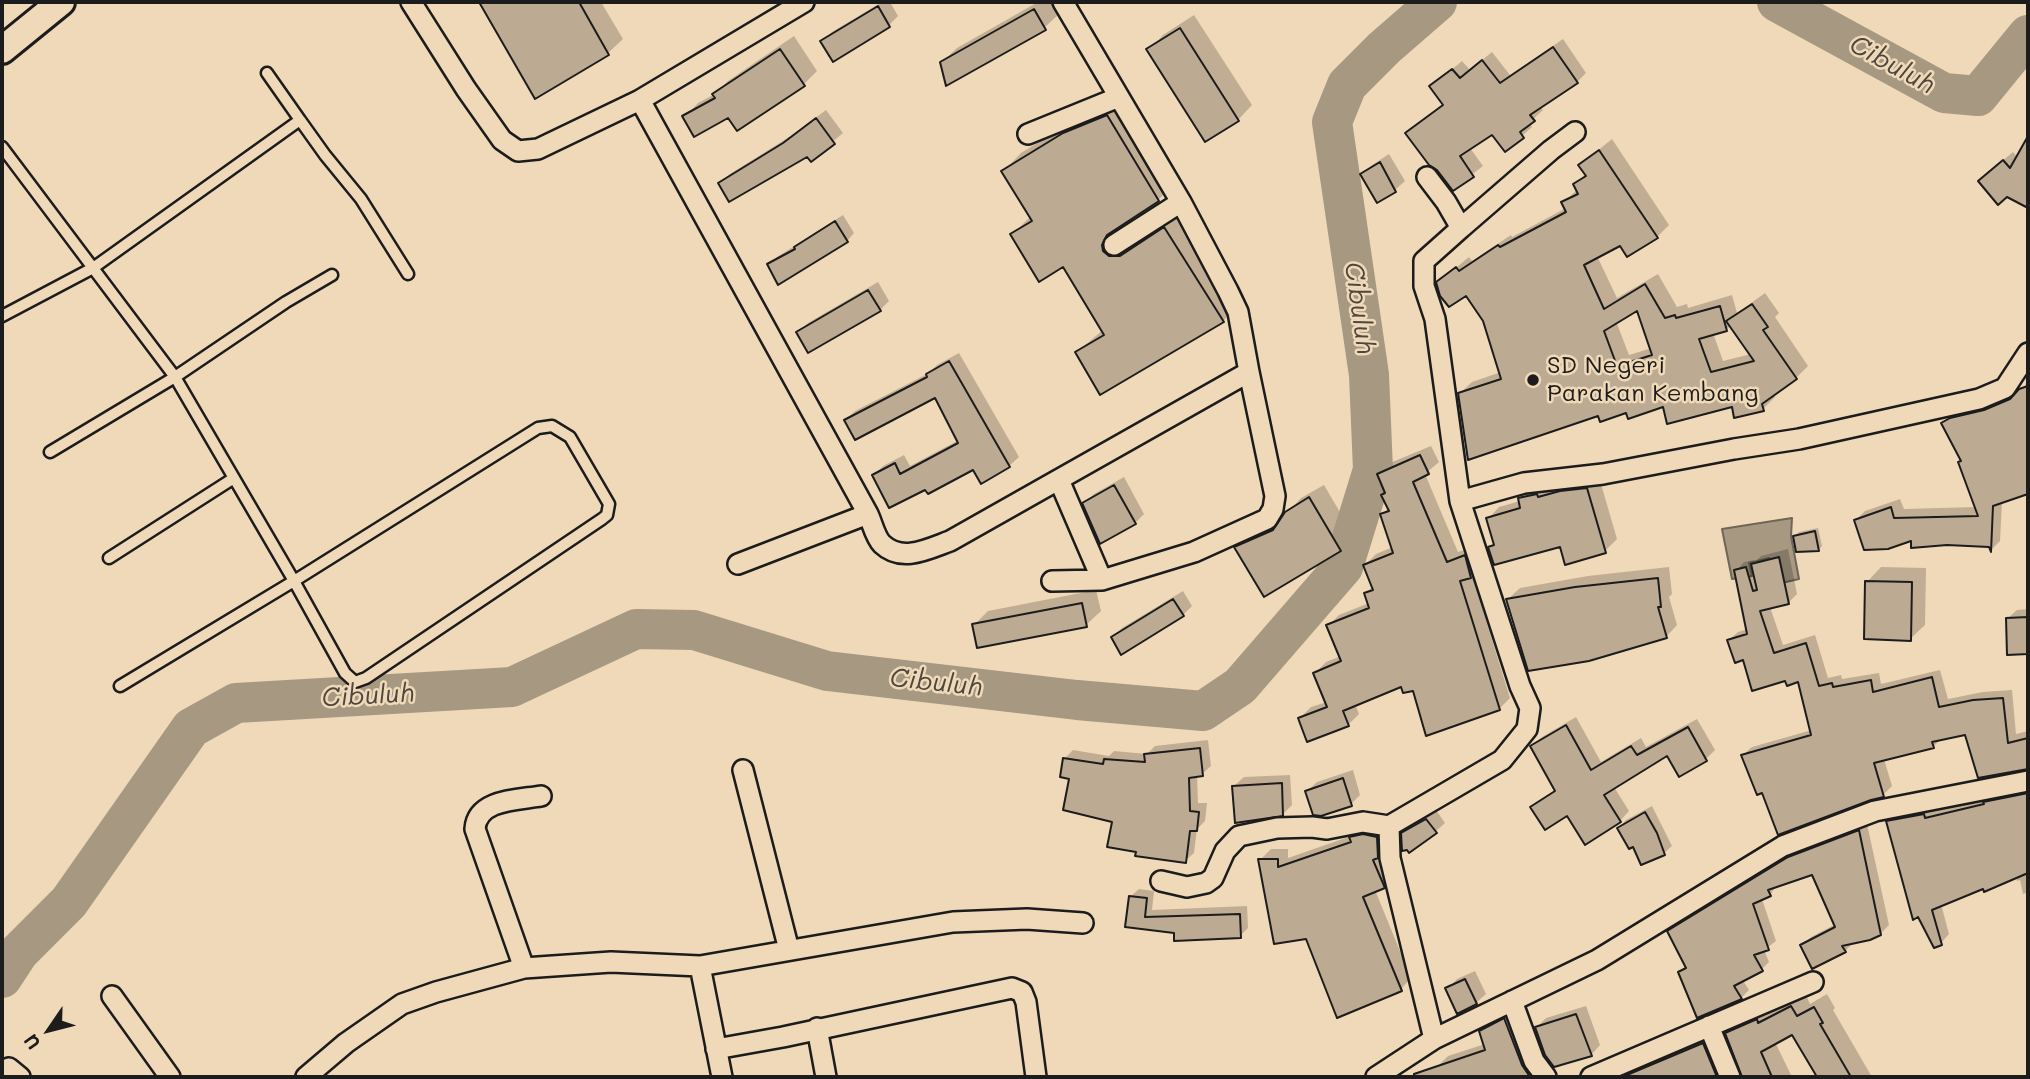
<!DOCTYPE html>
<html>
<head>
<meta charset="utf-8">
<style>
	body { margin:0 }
	#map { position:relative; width:2030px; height:1079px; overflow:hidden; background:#f0d9b8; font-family:Mali,sans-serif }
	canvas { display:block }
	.frame { position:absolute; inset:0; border:4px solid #1c1c1c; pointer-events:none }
	.north { position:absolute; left:14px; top:995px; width:70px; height:70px; -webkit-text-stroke:5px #f0d9b8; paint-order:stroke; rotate:235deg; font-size:19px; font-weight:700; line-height:28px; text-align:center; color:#1c1c1c }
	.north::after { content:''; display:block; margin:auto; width:24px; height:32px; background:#1c1c1c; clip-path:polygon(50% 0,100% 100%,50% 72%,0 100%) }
</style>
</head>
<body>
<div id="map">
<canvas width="2030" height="1079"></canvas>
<div class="frame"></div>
<div class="north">U</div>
</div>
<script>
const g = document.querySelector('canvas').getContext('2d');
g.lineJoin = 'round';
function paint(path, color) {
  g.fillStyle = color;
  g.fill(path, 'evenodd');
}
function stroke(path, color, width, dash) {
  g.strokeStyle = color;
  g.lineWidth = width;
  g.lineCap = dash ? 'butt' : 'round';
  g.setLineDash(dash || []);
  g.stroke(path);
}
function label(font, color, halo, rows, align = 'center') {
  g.font = font + ' Mali,sans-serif';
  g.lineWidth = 5;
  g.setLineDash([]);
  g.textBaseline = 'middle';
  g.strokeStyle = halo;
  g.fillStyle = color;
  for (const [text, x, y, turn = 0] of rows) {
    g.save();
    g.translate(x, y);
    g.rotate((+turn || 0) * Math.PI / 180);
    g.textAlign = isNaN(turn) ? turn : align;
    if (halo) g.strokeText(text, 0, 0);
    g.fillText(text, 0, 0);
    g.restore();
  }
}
const water = new Path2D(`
	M1792,518l-1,18 8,43 -22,5 -8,-26 -20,5 3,13 -20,3 -10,-50z`);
const shadow = new Path2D(`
	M481,2h120l22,37 -15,14 -72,44z
	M882,2h8l8,14 -9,9 -55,34 -11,-18 9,-9z
	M1038,2h14l7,12 -15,14 -102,34 15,-14z
	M1194,15l58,90 -14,15 -89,-70 14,-15z
	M794,36l23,35 -13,13 -75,32 -44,1 13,-14 17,-9 13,-13z
	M1563,39l23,34 -9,9 -37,25 3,3 -14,13 3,4 -26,23 -13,-18 -23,16 13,18 -30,23 -46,-55 37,-31 -12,-17 30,-25 8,9 22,-18 18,23z
	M1125,98l51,84 -18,18 -39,25 2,8 62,-22 58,92 -18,18 -146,31 26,-22 -39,-65 -51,-31 18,-18 -27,-45 17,-18 62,-38z
	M826,110l17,23 -32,27 -4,-5 -87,28 10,-9 64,-40z
	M1612,139l57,86 -12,12 -29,17 -7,-10 -24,12 20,42 41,-24 19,33 10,-3 1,4 44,-13 5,18 28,-20 14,20 -4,4 33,49 -12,12 -22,15 1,4 -12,12 -30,-4h-69l-65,9 -140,-20 13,-12 29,-10 -16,-52 -34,-48 18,-15 3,4 39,-26 1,2 54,-29 -2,-6 14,-13 -3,-4 11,-12 -6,-8zM1638,308l14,40 -23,7 -13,-34zM1731,325l20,29 -28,7 -10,-28 13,-3z
	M2028,140v66l-21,-11 -18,-23 24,-20 5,6z
	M1389,154l16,27 -10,9 -18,10 -15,-26 10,-9z
	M843,215l11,18 -7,8 -78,24 8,-8z
	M878,282l11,19 -9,9 -82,23 10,-10z
	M959,353l60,104 -10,9 -35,2 -48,19 -52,-12 9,-9 21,-11 6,11 49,-26 -24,-44 -89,24 9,-9 74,-38 8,-8z
	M2028,382v110l-26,10 -2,39 -8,8 -1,-3 -78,-7 -57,-19 9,-9 35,-12 4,10 72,-2 -14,-47 -19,-37 9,-9 43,-12 25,-11z
	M1431,446l8,16 -14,12 33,78 18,-6 5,19 -9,10 38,123 -11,11 -97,-24 -47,19 4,10 -11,11 -48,-7 11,-11 16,-5 -12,-29 11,-11 15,-6 -13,-30 11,-11 30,-12 -3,-10 7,-7 -8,-21 11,-11 17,-7 -11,-32 7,-8 -3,-15 -7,-18 11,-11z
	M1124,477l20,37 -9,9 -51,-20 10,-9z
	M1599,477l18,62 -12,12 -44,-6 -71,3 5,-5 -7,-24 11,-12 21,-6 -1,-3 12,-12z
	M1324,485l30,51 -14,14 -104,-2 14,-15 32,-14 19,-21z
	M1818,528l4,18 -4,4 -23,-14 4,-4z
	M1788,549l9,45 -9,9 -18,4 13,38 32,-10 13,43 13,-3 1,4 37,-6 2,11 59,-14 8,29 35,-7 29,-2 4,44 12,-3v36l-62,-34 -25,6 -8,8 -49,12 8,27 -9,9 -120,-4 -20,-36 9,-8 60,-17 -13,-50 -13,-1 -42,-21 -15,-18 9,-8 10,-3 -12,-58 8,-9 10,-2 1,2 6,-6z
	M1669,567l3,27 -3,3 8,28 -11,12 -158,-38 12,-11 68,-12z
	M1881,567l45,1 -1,57 -15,14 -43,-57z
	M1096,590l5,21 -15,14h-112l14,-14z
	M1183,591l9,15 -9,9 -70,22 9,-9z
	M2028,609v43l-19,1 -2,-34 10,-9z
	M1576,717l25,45 40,-24 5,9 51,-28 18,31 -10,10 -37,-6 -54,33 15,24 -9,10 -87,-14 23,-18 -24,-43 10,-9z
	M1208,740l3,26 -9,8 -5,1 1,28h9l-2,18 -8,8 -3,24 -9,8 -47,-10 -24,-30 -42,-44 -8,-18 9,-9 36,6 5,-5 33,3 8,-8z
	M1353,770l7,25 -9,9 -44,-13 10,-9z
	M1290,775l2,30 -9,9 -49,-28 10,-9z
	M2028,787v116l-2,-10 -3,1 -3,-14 -3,1 -1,-5 -75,28 8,30 -8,9 -53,-121 9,-9 36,-7 1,5z
	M1652,806l20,40 -8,7 -30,-9 -15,-16 7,-8z
	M1436,810l9,13 -10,9 -32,2 10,-10z
	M1375,824l13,22 6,30 -10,11 -9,3 36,88 -10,11 -93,-52 -48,-77 11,-11h17v9l66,-23 8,-8z
	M1867,824l22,101 -9,9 -26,8 -9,9 -42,-6 8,-8 25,-13 -23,-51 -36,12 -7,10 -8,4 14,42 -12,9 5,12 -8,8 -19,9 7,11 -8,8 -61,-26 7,-7 -18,-33 8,-8 121,-74z
	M1139,889l15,2 -2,19 95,-4 1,22 -8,8 -113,-11 3,-28z
	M1475,971l11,23 -10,9 -28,-14 9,-10z
	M1805,993l5,11 17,-10 8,14 -2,2 39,67h-53l-26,-44 -18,9 17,35h-48l-17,-44 14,-13 29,-13 2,4z
	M1586,1006l14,39 -9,10 -35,13 -10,-14 -9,-27 9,-9z
	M1515,1009l39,68h-113l-4,-10 11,-11 37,-12 -4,-13 11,-11z
	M1716,1030l16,39 11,8h-122l11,-11z`);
const river = new Path2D(`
	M1777,2l167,91 34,3 50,-61
	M2,978l17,-26 50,-50 122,-174 45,-25 276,-16 124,-58 58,1 133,41 250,29 126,11 37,-25 103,-119 30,-97 -4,-95 -37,-253 15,-37 37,-37 53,-46`);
const building = new Path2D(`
	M479,2h100l30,53 -74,44z
	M878,6l12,21 -57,35 -13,-21z
	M1034,9l12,21 -100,56 -6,-24z
	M1180,28l59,93 -34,21 -59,-93z
	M1553,47l25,36 -48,32 5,6 -15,11 4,6 -19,14 -13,-17 -32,21 14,21 -21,14 -16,-21 -8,-5 -24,-32 38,-28 -14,-19 23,-17 8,9 22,-18 18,23z
	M780,49l25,37 -68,45 -9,-13 -34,19 -12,-21 33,-18 -3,-4z
	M1107,115l52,86 -52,34 -5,10 1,6 6,5h11l44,-29 60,95 -124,73 -25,-43 29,-17 -41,-68 -24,15 -29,-48 22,-13 -31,-50 62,-38z
	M816,118l19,26 -24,18 -4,-5 -78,45 -11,-19 65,-40z
	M2028,136v72l-21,-11 -9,8 -20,-24 25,-21 7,8z
	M1599,150l59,88 -31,19 -7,-11 -36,19 20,44 41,-25 20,34 10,-3 1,3 44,-12 7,25 -28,8 12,33 43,-11 -28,-40 26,-17 16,23 -5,3 34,49 -35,25 2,7 -30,7 -2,-11 -65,17 -4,-17 -35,12 -2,-6 -26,9 -2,-6 -130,44 -10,-67 43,-14 -18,-58 -17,-25 -17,11 -9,-11 -4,-14 20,-15 3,4 39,-26 2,2 66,-35 -5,-10 17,-8 -5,-10 13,-8 -8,-11zM1637,311l15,44 -35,11 -13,-35z
	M1380,162l16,30 -19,11 -17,-29z
	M835,221l13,21 -70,43 -11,-21 28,-15 -1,-2z
	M868,290l13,21 -73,42 -12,-21z
	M949,361l61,106 -29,17 -8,-14 -45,24 -3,-4 -36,18 -17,-33 23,-12 5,11 58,-31 -23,-45 -80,42 -11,-20 83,-43 -1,-3z
	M2028,386v108l-35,12 -2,46 -2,-5 -42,-2 -36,3v-7l-23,8 -24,1 -10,-30 37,-13 3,11 84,-2 -20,-54 3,-1 -20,-38 9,-5 34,-8 26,-11 9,-10z
	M1420,455l9,19 -16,8 34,80 18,-7 6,23 -11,3 40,129 -74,26 -13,-45 -10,2 -2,-6 -58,24 6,15 -42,16 -9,-24 29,-11 -14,-34 28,-12 -15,-36 43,-17 -5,-15 9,-3 -10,-25 30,-12 -13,-39 9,-3 -8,-16 4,-2 -8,-19z
	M1114,485l22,39 -36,20 -18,-41z
	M1587,488l19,65 -41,12 -5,-18 -66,18 -6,-18 6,-2 -8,-27 34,-10 -2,-10 19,-4 1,3 22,-6z
	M1309,497l32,54 -77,46 -30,-50 39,-17 12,-18z
	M1815,531l4,20 -23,1 -3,-16z
	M1779,557l10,47 -29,7 14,42 32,-10 13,43 13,-3 1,4 38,-7 2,12 59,-15 7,30 34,-7 30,-2 5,45 20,-5v31l-50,9 -13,-43 -33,7 2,6 -60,15 10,34 -13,3 -93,35 -16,-42 -5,2 -16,-40 70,-20 -13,-53 -11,4 -2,-5 -33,10 -9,-31 -8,3 -8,-23 20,-6 -13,-64 12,-3 7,24 4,-1 -6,-26z
	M1658,578l3,29h-3l9,31 -78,23 -61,10 -22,-72 69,-12z
	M1865,581l47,1 -1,59 -47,-2z
	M1173,599l11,17 -63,39 -10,-18z
	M1082,603l5,24 -110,21 -5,-24z
	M2028,617v37l-21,1 -1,-37z
	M1566,725l25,45 40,-24 6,9 51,-28 19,34 -28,16 -12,-21 -63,39 17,27 -36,23 -18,-29 -22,14 -15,-23 25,-16 -25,-45z
	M1200,748l3,28 -14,2 1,33 9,1 -2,19h-7l-4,32 -51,-7 1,-4 -29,-5 5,-25 -49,-12 6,-31 -9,-2 3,-19 40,6 1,-5 41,3 -1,-8z
	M1343,778l9,28 -31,10 -8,-1 -8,-24z
	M1282,783l1,33 -48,7 -3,-37z
	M2028,793v80l-44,19 -1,-3 -51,21 10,35 -8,3 -16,-31 -5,3 -27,-99 38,-7 1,4 59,-14 -1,-2z
	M1645,812l12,21 8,22 -24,10 -8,-18 -4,2 -12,-21z
	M1426,819l11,14 -28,20 -2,-3 -5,1 -1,-18z
	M1859,830l22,105 -11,5 -28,6 4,6 -34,17 -12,-24 35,-18 -23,-52 -44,15 3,6 -18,8 16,46 -15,5 9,16 -29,15 8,13 -45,19 -19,-46 8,-4 -19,-37 121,-74z
	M1363,834l14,3 1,21 -5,2 12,28 -22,9 39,94 -65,27 -31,-79 -32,5 -16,-85h20v8l73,-25 -2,-5z
	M1129,896l18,2 -2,19 95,-3 1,24 -67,3v-8l-49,-6z
	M1465,979l12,25 -20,10 -12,-26z
	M1791,1006l6,10 17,-9 9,16 -3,1 31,53h-34l-25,-42 -31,17 11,25h-30l-17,-44 32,-14 1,4z
	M1576,1014l16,42 -38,11 -9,-12 -10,-28z
	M1504,1018l18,47 8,12h-116v-3l71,-24 -6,-19z
	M1703,1043l14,34h-95z`);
const lane = new Path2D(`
	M300,120l25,35 36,44 47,75
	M2,147l173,230 119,204 51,92 10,9 11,-4 236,-159 5,-4 2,-11 -39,-67 -18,-11 -14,2 -244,153 -174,105
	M2,316l91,-48 207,-148 -33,-47
	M50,452l125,-75 111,-75 46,-27
	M109,558l125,-80`);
const street = new Path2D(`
	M411,2l55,87 36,51 16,11 20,-2 102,-49 164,-98
	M640,100l228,414c4,8 7,23 14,30 20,19 46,5 68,-3l299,-169 -11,-60 -10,-21 -47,-89 -118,-200
	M1028,134l91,-37
	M1427,177l19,25 15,26 -37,33v25l11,33 25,182 60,185 10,22 -3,21 -25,31 -113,66 1,32 44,181
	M1461,228l90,-78 24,-18
	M1114,245l67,-43
	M1460,501l64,-18 79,-9 131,-25 65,-10 180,-40 26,-11 23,-35
	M738,564l130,-50
	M1102,580l92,-28 73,-33 6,-10 2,-13 -26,-124
	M1052,581l50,-1 -43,-100
	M743,770l46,180
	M1161,881l26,6 19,-4 7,-5 12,-27 14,-15 38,-8 35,-1 15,2 36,-7 26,4
	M700,966l253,-44 74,-3 56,4
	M524,968l-49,-139c2,-30 43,-29 66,-33
	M112,996l58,81
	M1512,1001l22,60 12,16
	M1709,1026l21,51
	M817,1028l9,49
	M716,1049l67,-12 229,-49 10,4 4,10 10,75
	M9,1068l11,9
	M306,1077l40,-34 56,-39 34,-12 88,-24 87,-6 89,4 22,111
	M1376,1077l58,-38 163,-79 186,-114 92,-35 153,-30
	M1591,1077l222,-95`);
const secondary = new Path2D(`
	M2,50l59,-48`);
const markers = [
	[1533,380,7,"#1c1c1c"]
];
const poiNames = [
	["SD Negeri",1547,366],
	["Parakan Kembang",1547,394]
];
const waterNames = [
	["Cibuluh",1892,65,29],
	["Cibuluh",1359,308,82],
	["Cibuluh",936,683,6],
	["Cibuluh",368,696,-3]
];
paint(water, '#a79882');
stroke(water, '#6f6659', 2);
paint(shadow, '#0003');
stroke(river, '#a79882', 40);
paint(building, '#bcaa92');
stroke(building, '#1c1c1c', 2);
stroke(lane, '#1c1c1c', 15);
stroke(street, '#1c1c1c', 24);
stroke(secondary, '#1c1c1c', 32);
stroke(lane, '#f0d9b8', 10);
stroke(street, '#f0d9b8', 19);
stroke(secondary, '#f0d9b8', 26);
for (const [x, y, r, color] of markers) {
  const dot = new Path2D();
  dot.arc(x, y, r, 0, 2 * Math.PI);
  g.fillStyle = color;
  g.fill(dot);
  stroke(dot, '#f0d9b8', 2.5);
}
label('24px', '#1c1c1c', '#f0d9b8', poiNames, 'left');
label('italic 26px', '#4d4740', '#f0d9b8', waterNames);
</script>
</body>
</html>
